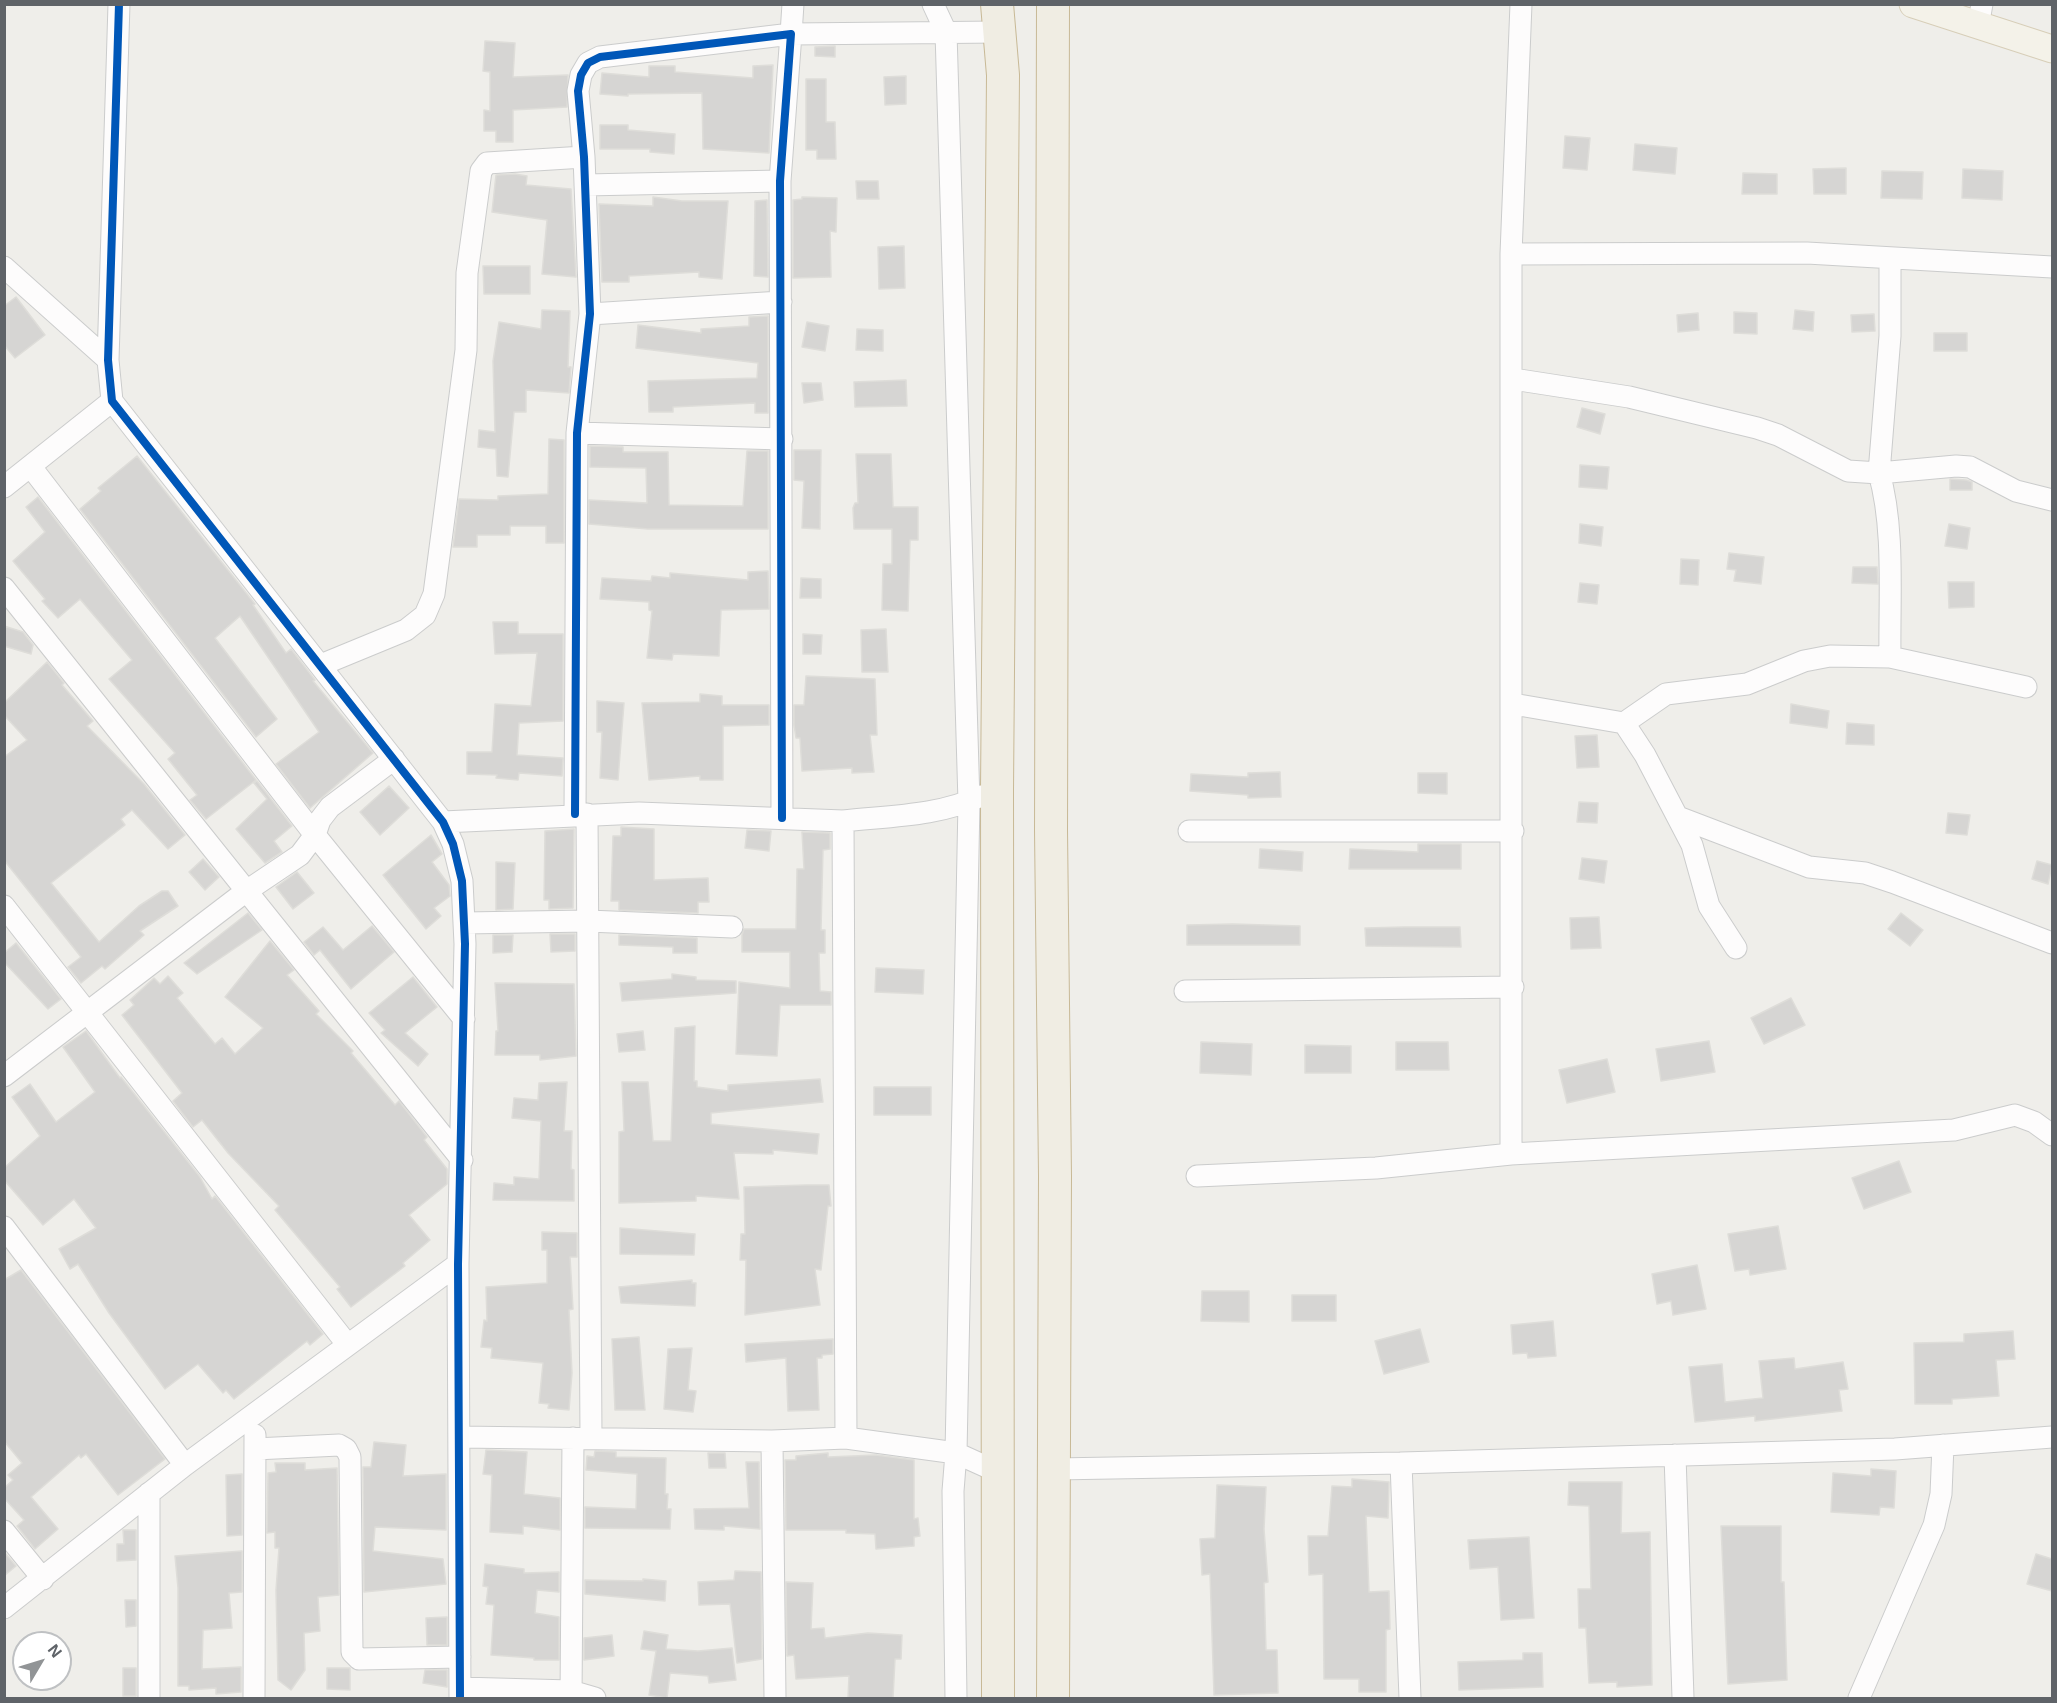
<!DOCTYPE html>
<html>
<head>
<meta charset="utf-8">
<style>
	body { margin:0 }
	#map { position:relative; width:2057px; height:1703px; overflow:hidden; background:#efeeea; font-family:Helvetica,sans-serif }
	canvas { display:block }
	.frame { position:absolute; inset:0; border:6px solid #5f6368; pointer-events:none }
	.north { position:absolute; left:12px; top:1631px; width:60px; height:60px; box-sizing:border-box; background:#fff; border:2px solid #bfc1c3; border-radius:50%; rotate:52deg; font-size:16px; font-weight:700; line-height:24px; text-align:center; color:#5f6368 }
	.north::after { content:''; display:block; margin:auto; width:21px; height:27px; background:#919496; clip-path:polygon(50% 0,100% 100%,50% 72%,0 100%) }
</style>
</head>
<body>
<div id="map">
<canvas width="2057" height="1703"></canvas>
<div class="frame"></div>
<div class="north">N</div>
</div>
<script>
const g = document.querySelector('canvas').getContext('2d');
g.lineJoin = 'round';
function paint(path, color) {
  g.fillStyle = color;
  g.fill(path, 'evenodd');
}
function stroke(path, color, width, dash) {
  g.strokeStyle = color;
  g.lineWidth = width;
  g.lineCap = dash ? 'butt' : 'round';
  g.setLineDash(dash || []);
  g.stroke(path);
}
const building = new Path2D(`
	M485,41l30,2 -2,34 55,-2 -1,32 -54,3v32h-17v-11h-12v-21l6,1v-39l-7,-1z
	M835,46v11l-20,-1v-9z
	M773,65l-4,88 -66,-4 -1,-56 -74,1v2l-28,-2 2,-21 47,4v-11h26v6l78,6v-12z
	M906,76v28l-21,1 -1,-28z
	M806,79h20v43h9l1,37h-19v-9h-11z
	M600,125h28v5l47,4 -1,20 -24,-2v-3h-50z
	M1565,136l25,2 -3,32 -24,-2z
	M1635,144l42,4 -2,26 -42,-4z
	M1846,168v26h-32l-1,-25z
	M1963,169l40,2 -1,29 -40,-2z
	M1882,171l41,1 -1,27 -41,-1z
	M1743,173l34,1v20h-35z
	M515,174l12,2 -1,9 45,4 5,88 -34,-3 5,-54 -55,-8 4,-37z
	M856,181h22l1,18h-22z
	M653,197l29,4h46l-6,78 -23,-2v-5l-70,4v6h-27l-3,-78 54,2z
	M802,197l35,1 -1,34 -6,-1 1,46 -38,1v-78l9,-1z
	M767,200l1,77 -14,-1 1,-75z
	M904,246l1,42 -26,1 -1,-42z
	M483,266h47v28h-46z
	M16,297l29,38 -30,23 -11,-13v-39z
	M542,310l28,1 -2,56h3l-2,26 -43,-3v22h-12l-6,65 -11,-1 -1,-27 -18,-2 1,-17 16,2 -2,-71 6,-39 42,7z
	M1795,310l19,2 -1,19 -20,-2z
	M1734,312l23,1v21l-23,-1z
	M1698,313l1,17 -21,2 -1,-17z
	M1874,314l1,17 -23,1 -1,-17z
	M768,316v97h-13v-10l-82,4v5h-24l-1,-31 109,-3 1,-15 -122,-15 2,-23 63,8v-4l48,-3v-9z
	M807,322l22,4 -4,25 -23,-4z
	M857,329l26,1v21l-27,-1z
	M1934,333h33v18h-33z
	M906,380l1,26 -52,1 -1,-25z
	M802,383h19l2,17 -19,3z
	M1582,408l23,6 -5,20 -23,-7z
	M549,439l15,1v103h-18v-17h-36v9h-33v12h-24l6,-48 39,1v-4l50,-2z
	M590,446l33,1v5h45l1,53 74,1 4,-55h21v78h-120l-59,-5v-24l58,3 -1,-35 -56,-1z
	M794,450h27l-1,79 -18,-1 2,-47 -10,-1z
	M856,454h35l2,53h25v33h-8l-2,71 -26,-1 1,-46h9v-35h-38l-1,-21 2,-5h3z
	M137,456l118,148 -2,1 33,48 5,-4 24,31 -2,1 60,72 -63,55 -34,-44 43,-32 -79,-116 -25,22 62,81 -21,18 -176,-228 21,-18 -3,-3z
	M1580,465l29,2 -2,22 -28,-2z
	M1950,479l16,1 6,2v8h-22z
	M38,497l218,283 -50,39 -16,-19 7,-5 -29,-36 7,-6 -66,-74 23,-19 -52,-61 -22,19 -16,-17 3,-2 -32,-38 32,-29 -19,-25z
	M1580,524l23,3 -2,19 -22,-3z
	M1949,524l21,4 -3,21 -22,-3z
	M1729,553l35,4 -3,27 -27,-3 2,-11 -9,-1z
	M1681,559l18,1 -1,25 -18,-1z
	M1853,567h24l1,17 -26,-1z
	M768,571l1,38 -48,1 -2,46 -46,-2 -1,6 -25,-2 5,-47 -3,-1v-8l-49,-3 2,-21 49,3 1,-5 18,2v-5l78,7v-8z
	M801,578l20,1v19h-21z
	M1948,582h26v25l-25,1z
	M1580,583l19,2 -2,19 -19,-2z
	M493,622h25v12h45v87l-44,2 -2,32 46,3 -1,18 -43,-3 -1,7 -22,-2 1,-3 -30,-1v-22h25l3,-48 36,2 6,-53 -42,1z
	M4,626l19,6 10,13 -2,9 -27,-8z
	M886,629l2,43h-26l-1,-42z
	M803,634l19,1 -1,19h-18z
	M47,662l17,21 -2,2 31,36 -6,5 57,58 41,51 -17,14 -36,-39 -11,9 4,6 -74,58 48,59 40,-36 23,-15h6l10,15 -38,25 4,4 -39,34 -3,-3 -21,17 -13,-16 13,-10 -77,-97v-103l23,-17 -23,-25v-12z
	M806,676l69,3 2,56h-7l4,37 -22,1v-5l-50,3 -2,-33h-4l-2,-13v-20h10z
	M700,694l22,2v9h47v20l-46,1v54h-23v-4l-51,4 -7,-77 58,-1z
	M597,701l27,2 -6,77 -18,-2 2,-46h-5z
	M1791,704l38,7 -2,17 -37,-5z
	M1847,723l27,2v20l-28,-1z
	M1597,735l2,32 -22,1 -2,-32z
	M1280,772l1,25 -33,1v-3l-58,-4 1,-17 57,3v-4z
	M1418,773h29v21l-29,-1z
	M257,781l35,45 -18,15 8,11 -17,11 -29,-34 31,-30 -13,-16z
	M389,786l20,22 -29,27 -20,-23z
	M1579,802l19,1 -1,20 -20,-1z
	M1948,813l22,2 -3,20 -21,-2z
	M621,827l33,2v51l54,-2 1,24h-11v11l-79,-3v-9h-8l2,-65h8z
	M574,829l-1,79 -24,1v-9h-5l1,-69z
	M747,830l24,1 -2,20 -24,-3z
	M802,832l28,1v16l-7,1 -2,80h4v23h-6l1,38 11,1v13h-51l-3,51 -41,-2 3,-72 51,6v-36h-48v-17l2,-6h52l1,-60h7z
	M431,835l11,19 -10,8 17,23 1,11 -16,12 7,8 -15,13 -43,-54z
	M1418,844h43v25h-112l1,-20 68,3z
	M1260,849l43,3 -1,19 -43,-3z
	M1582,858l25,3 -3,22 -25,-4z
	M203,859l16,18 -14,13 -16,-18z
	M2037,861l15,4 -4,19 -16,-5z
	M496,862l19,1 -2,46 -17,1z
	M297,872l17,21 -21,16 -17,-22z
	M248,913l14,17 -65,44 -13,-11z
	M1901,913l22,17 -13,16 -22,-17z
	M1599,917l2,31 -30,1 -1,-31z
	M1233,924l67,2v19h-113v-20z
	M372,926l22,26 -43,37 -31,-39 -6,5 -10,-13 19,-15 20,23z
	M1404,927h56l1,20 -95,-1 -1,-18z
	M550,934h25v17l-24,1z
	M493,935h20l-1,17 -19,1z
	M619,935l78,3v15h-24v-6l-54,-2z
	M270,941l24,29 -7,5 32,36 -3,3 37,37 -2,2 44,52 4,-4 28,36 -3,3 23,29v15l-38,31 21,25 -27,23 2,3 -54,41 -14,-18 3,-2 -65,-77 4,-4 -51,-53 -26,-33 -9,7 -20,-26 9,-8 -60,-78 12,-10 -4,-5 24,-22 6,6 8,-8 15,17 -6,5 38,46 7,-6 13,16 28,-26 -38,-31z
	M16,943l45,56 -13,10 -44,-47v-9z
	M876,968l48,2 -1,24 -48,-2z
	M672,974l24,3v3l40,1v12l-114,8 -2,-18 52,-4z
	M413,977l24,30 -32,26 23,21 -10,12 -37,-33 4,-3 -16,-17z
	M495,983l79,1 2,72 -36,4v-5h-45l1,-24h2z
	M1791,998l14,27 -41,19 -13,-26z
	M695,1026l-1,55h3v6l31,4v-6l92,-6 3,23 -112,11v11l108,10 -2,20 -44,-4v4l-39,-1 5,46 -43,-3v5l-77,2v-71l5,-1 -2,-49h26l5,59h18l4,-113z
	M86,1031l34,47 1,-1 79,100 12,22 3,-3 108,138 -13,11 -3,-4 -73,58 -8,-9 -3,3 -25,-29 -33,25 -56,-76 -31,-49 -8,5 -11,-20 37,-21 -22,-29 -31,26 -39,-45v-12l36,-32 -28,-39 18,-13 26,38 39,-30 -32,-45z
	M643,1031l2,19 -26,2 -2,-18z
	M1709,1041l6,31 -54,9 -5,-32z
	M1201,1042l51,2 -1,31 -51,-2z
	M1396,1042h52l1,28h-53z
	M1305,1045l46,1v27h-46z
	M1607,1059l8,33 -48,11 -8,-33z
	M567,1082l-3,49h8l-1,38 3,1v31l-81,-1 1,-17 20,2v-8l25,2 2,-58 -29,-3 2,-20 24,2 1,-17z
	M874,1087h57v28h-57z
	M1899,1161l12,31 -47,17 -12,-31z
	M806,1185h23l2,21h-3l-7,64 -6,-1 5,36 -75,10 1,-55h-6l1,-26h4l-1,-47z
	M1778,1226l8,43 -36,6 -1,-6 -14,2 -7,-37z
	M620,1228l75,6 -1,21 -74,-1z
	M542,1232l35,1v24h-7l3,52 -4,1 3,63 -3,37 -21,-2 1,-4 -10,-1 4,-40 -52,-5 1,-10 -11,-1 3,-27 3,1 -1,-34 61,-4v-33h-5z
	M1697,1265l9,44 -33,6 -2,-14 -14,3 -5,-30z
	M21,1270l144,189 -47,36 -32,-41 -5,4 -2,-3 -48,42 27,32 -23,20 -18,-23 7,-6 -20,-22v-10l9,-8 -5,-5 14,-12 -18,-22v-161z
	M692,1280v3h4l-1,23 -74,-3 -2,-16z
	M1202,1291h47v31l-48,-1z
	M1292,1295h44v26h-44z
	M1553,1321l3,35 -28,2 -1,-5 -14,1 -2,-29z
	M1420,1329l9,33 -45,12 -9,-33z
	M2013,1331l2,28 -19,1 3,36 -47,3v5h-37l-1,-61 50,-1v-8z
	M639,1337l6,73h-30l-3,-71z
	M833,1339v15l-11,1v3h-5l2,52 -31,1 -2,-53 -40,4 -1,-18z
	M692,1348l-4,42 8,1 -3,21 -29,-3 4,-60z
	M1794,1358l1,11 48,-7 5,27 -9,1 3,21 -87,10v-5l-60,6 -6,-55 33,-3 3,38 38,-4 -4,-37z
	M374,1442l32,3 -3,31 43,-2v56l-71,-3 -2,24 70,8 3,25 -82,8 -1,-125h8z
	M486,1450l41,2 -3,42 36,4v32l-37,-4v8l-33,-2 2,-57 -9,-1z
	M595,1451l21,1v5l50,1 -1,36h3l-1,15h4l-1,20 -85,-1v-21l51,2 1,-35 -51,-4 1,-14 7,1z
	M708,1453h17l1,15h-17z
	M828,1453v4l48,-2 38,5v59l4,-1 2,18 -6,1v9l-38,3 -1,-15 -29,-1v-3h-60l-1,-70h11v-4z
	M746,1462h13l1,67 -36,-3v4l-29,-1 -1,-20 55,-1z
	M275,1463h30v7l32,-2 2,127 -21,2 2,34 -16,2 1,37 -14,20 -13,-10 -2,-90 3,-42h-4v-16l-8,1 1,-60 8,-1z
	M1871,1469l25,2 -2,37 -14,-1 -1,8 -48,-3 2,-39 38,3z
	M242,1474v61l-15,1 -1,-61z
	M1352,1479l37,3 -1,36 -22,-2 3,76 20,-1 1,38 -4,1v62h-27v-13h-35l-1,-105 -14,1 -1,-39h20l4,-50 20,1z
	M1569,1482h53l-1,51 29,-1 2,153 -35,2v-5l-28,1 -3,-55h-7l-1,-39h13l-2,-83 -21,-1z
	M1217,1485l49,2 -2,42 4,53 -4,1 2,67h11l1,43 -64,2 -4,-121 -8,1 -2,-36 15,-1z
	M1721,1526h60v56h3l3,98 -59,4z
	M123,1530h13v30l-19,1v-17h7z
	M1529,1537l5,81 -33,2 -3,-53 -28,2 -2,-29z
	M242,1551v41l-13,1 3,35 -29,2 -1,39 39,-2v25l-25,2v-6l-27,2v-4h-11v-98l-3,-32z
	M4,1552l12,14 -12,10z
	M2036,1554l16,5v32l-25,-7z
	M485,1564l39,5v4l35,-1v20l-22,-2 -2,23 24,4v43h-25v-2l-43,-3 3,-50 -8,-1 2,-17 -5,-1z
	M735,1571l26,1 1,87 -25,4 -7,-59 -31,1 -1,-23 36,-2z
	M643,1579l23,2 -1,20 -80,-7v-14l58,1z
	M786,1582l27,1 -2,46 13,-1 1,10 43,-5 34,2 -1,24h-6l-2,39h-45l1,-22 -53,3 -2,-24 -7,1z
	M125,1600h11v26l-10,1z
	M447,1617v28h-20l-1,-27z
	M644,1631l24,4 -2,14 32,2 34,-3 4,32 -27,3 -1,-7 -38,-3 -3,25 -18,-3 7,-44 -15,-2z
	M612,1635l2,21 -30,4v-22z
	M1523,1653h19l1,34 -84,3 -1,-28 65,-2z
	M123,1668h13v28h-13z
	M327,1668h23v22l-23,-1z
	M425,1670h22v17l-24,-4z`);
const minor = new Path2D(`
	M119,4l-11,356 4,41 331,421 10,22 9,37 3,63 -7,320 2,434
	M793,4l-2,30 209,-2
	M933,4l13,28 23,770 -13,651 42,19
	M1978,26l4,-22
	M585,185l195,-4
	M1511,254l296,-1 245,14
	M1890,258v78l-11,137c16,55 10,126 11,184
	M4,267l104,93
	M590,314l191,-12
	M1513,379l116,18 128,31 21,7 70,36 31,2 77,-7 14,1 46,24 36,9
	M577,433l205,6
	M31,467l284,368 149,184
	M4,487l108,-86
	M4,588l458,572
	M321,665l85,-35 19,-15 9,-21 32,-244 1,-77 14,-102 6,-8 97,-6
	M1513,704l111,19 42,-29 81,-10 57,-23 26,-5 60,1 136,30
	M1624,723l21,32 47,90 17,61 27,42
	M575,814l2,-381 13,-119 -6,-157 -6,-66 3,-16 7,-12 12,-6 191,-23 -11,147 2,637
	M587,814l4,624
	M1678,817l131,50 56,6 27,9 160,61
	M843,821c44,-5 97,-5 138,-25
	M443,822l196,-9 204,8 3,617 -74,3
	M1189,831h324
	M4,906l343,438
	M464,923l124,-2 144,6
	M1185,991l328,-4
	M4,1076l241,-184 55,-37 15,-20 5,-15 10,-13 64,-48
	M1511,1154v-900l10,-250
	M1197,1176l179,-8 135,-14 443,-24 61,-15 19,7 18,13
	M4,1227l181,238
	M459,1437l313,4 3,257
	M846,1438l110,15 -3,38 3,207
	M255,1449l84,-4 7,4 4,8 2,195 7,7 101,-2
	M1675,1455l8,243
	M1401,1463l9,235
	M1055,1469l346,-6 494,-14 157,-12
	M149,1493v205
	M4,1531l39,48
	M4,1608l181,-143 273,-201
	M460,1688l111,3 24,7
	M254,1698l1,-263
	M571,1698l2,-260
	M1859,1698l75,-173 7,-31 2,-49`);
const major = new Path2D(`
	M1913,4l139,45`);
const highway = new Path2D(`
	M997,4l6,71 -6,714 1,909
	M1053,4l-2,826 4,346 -2,522`);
const cycleway = new Path2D(`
	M119,4l-11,356 4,41 331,421 10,22 9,37 3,63 -7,320 2,434
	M575,814l2,-381 13,-119 -6,-157 -6,-66 3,-16 7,-12 12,-6 191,-23 -11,147 2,637`);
paint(building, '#d6d5d3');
stroke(building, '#deddd9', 1.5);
stroke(minor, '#cbcccc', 23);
stroke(major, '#d7ceb8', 29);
stroke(highway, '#c8b996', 34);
stroke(minor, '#fdfcfc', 21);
stroke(major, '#f4f2e9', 27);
stroke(highway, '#f0ede3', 32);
stroke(cycleway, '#0057b8', 8);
</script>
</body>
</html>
